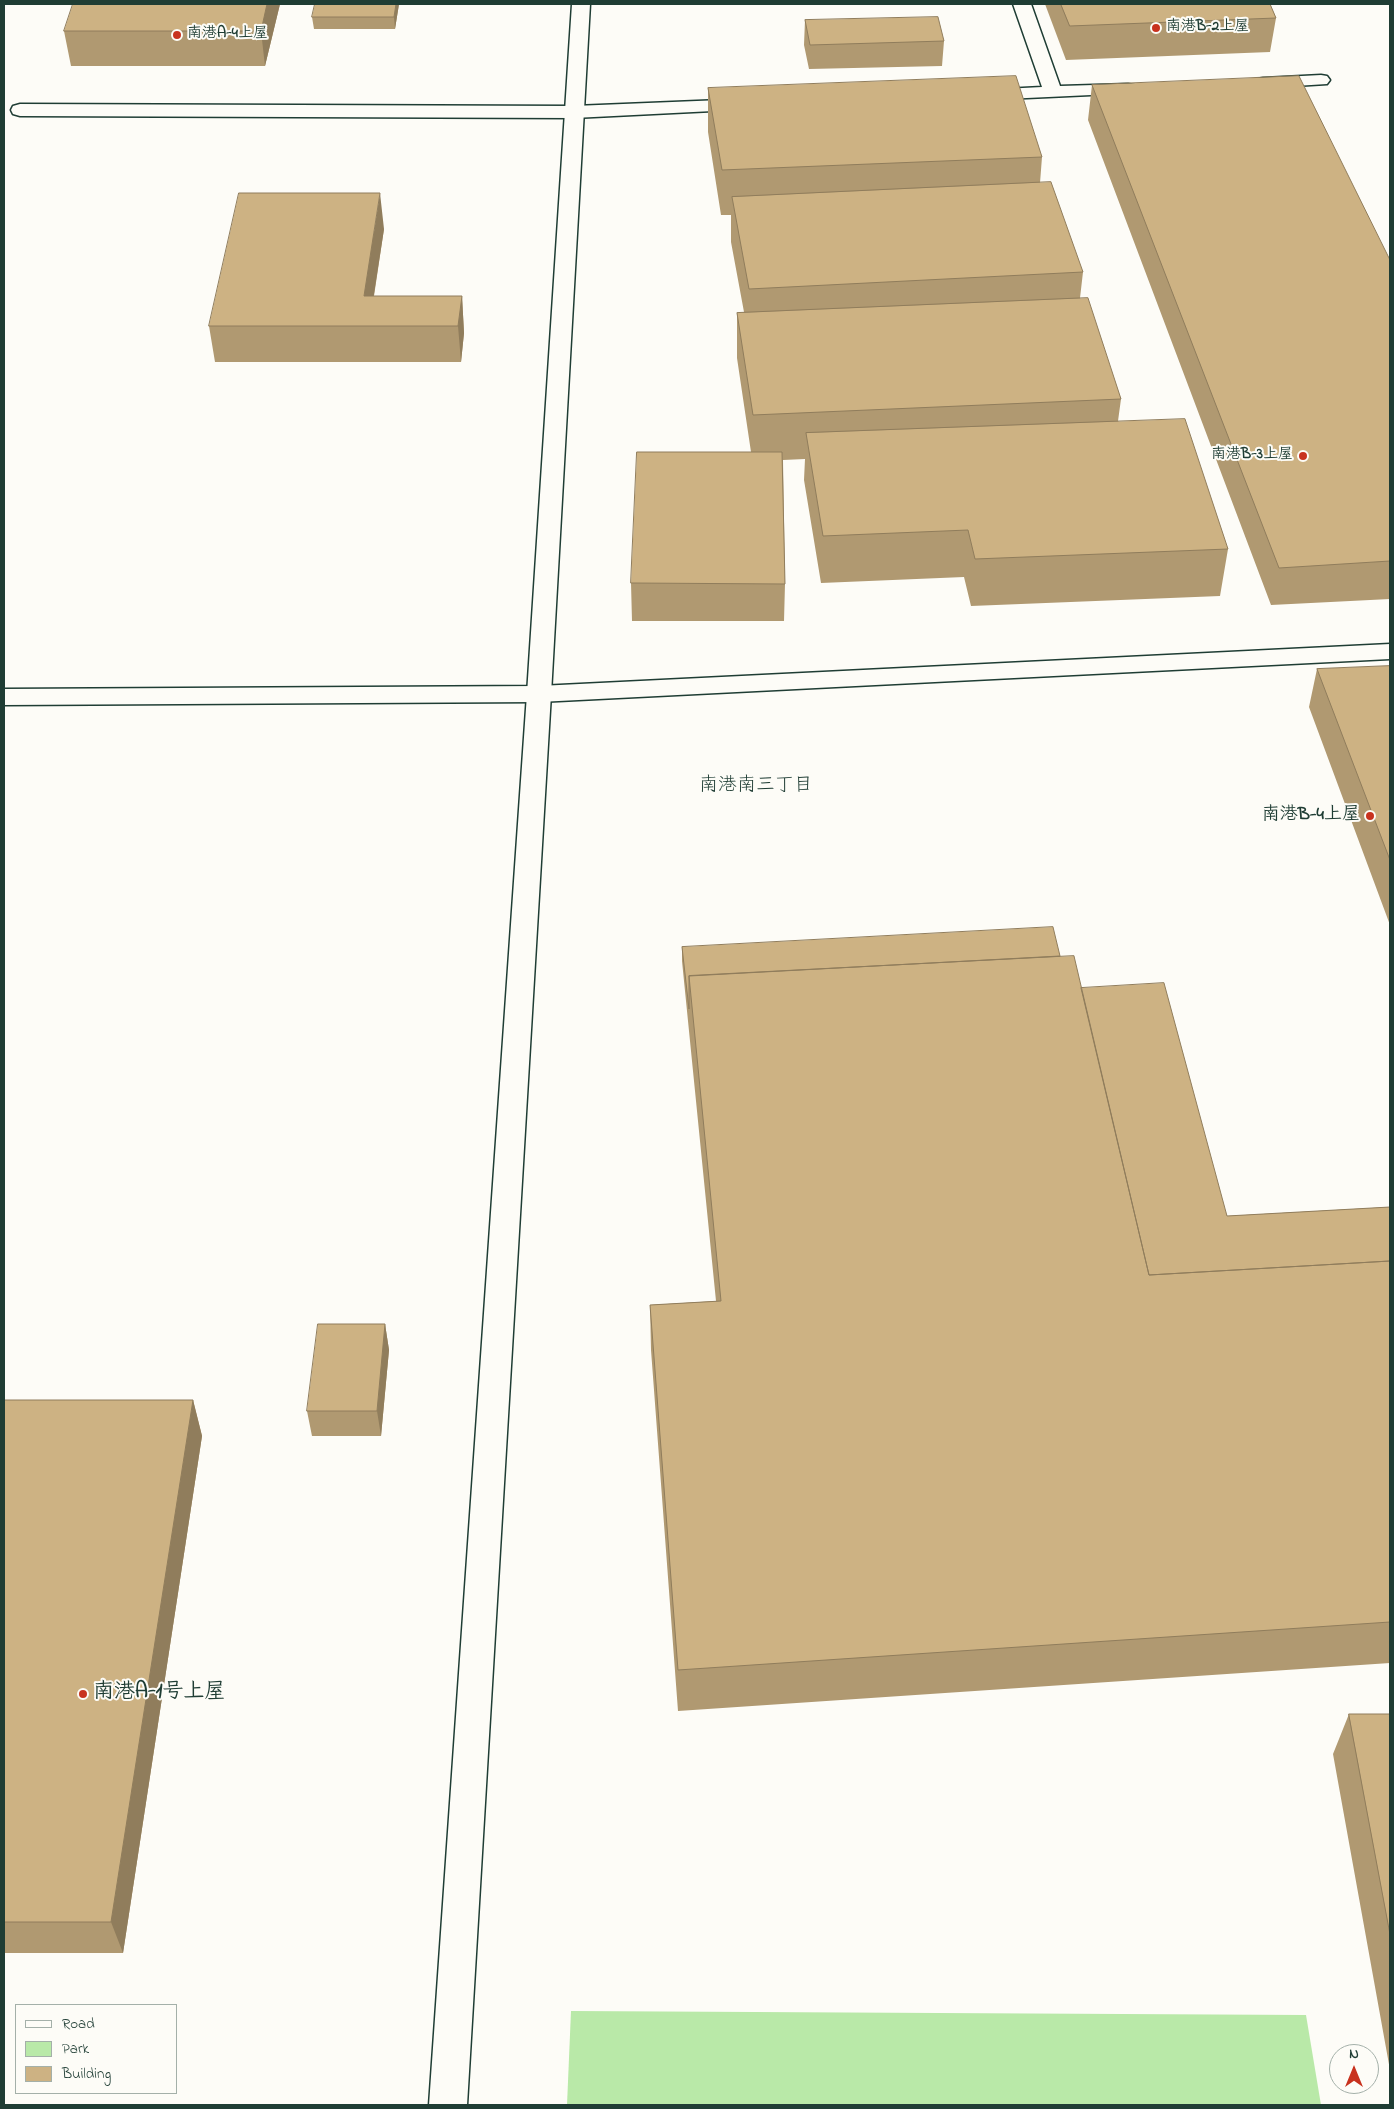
<!DOCTYPE html>
<html>
<head>
<meta charset="utf-8">
<style>
	body { margin:0 }
	#map { position:relative; width:1394px; height:2109px; overflow:hidden; background:#fdfcf7; font-family:"Indie Flower",sans-serif }
	canvas { display:block }
	.frame { position:absolute; inset:0; border:5px solid #1f3d34; pointer-events:none }
	.legend { position:absolute; left:15px; top:2004px; width:162px; height:90px; box-sizing:border-box; background:#fdfcf7; border:1px solid #a4b0a9; margin:0; padding:6px 9px; list-style:none; font-size:15px; color:#1f3d34 }
	.legend li { display:flex; align-items:center; gap:10px; height:25px }
	.legend b { width:25px; border:1px solid #a4b0a9 }
	.north { position:absolute; left:1329px; top:2044px; width:50px; height:50px; box-sizing:border-box; background:#fdfcf7; border:1px solid #a4b0a9; border-radius:50%; rotate:0deg; font-size:14px; font-weight:700; line-height:20px; text-align:center; color:#1f3d34 }
	.north::after { content:''; display:block; margin:auto; width:18px; height:22px; background:#c8321e; clip-path:polygon(50% 0,100% 100%,50% 72%,0 100%) }
</style>
</head>
<body>
<div id="map">
<canvas width="1394" height="2109"></canvas>
<div class="frame"></div>
<ul class="legend">
<li><b style="height:6px;background:#fdfcf7"></b>Road</li>
<li><b style="height:14px;background:#b9e9a8"></b>Park</li>
<li><b style="height:14px;background:#cdb283"></b>Building</li>
</ul>
<div class="north">N</div>
</div>
<script>
const g = document.querySelector('canvas').getContext('2d');
g.lineJoin = 'round';
function paint(path, color) {
  g.fillStyle = color;
  g.fill(path, 'evenodd');
}
function stroke(path, color, width, dash) {
  g.strokeStyle = color;
  g.lineWidth = width;
  g.lineCap = dash ? 'butt' : 'round';
  g.setLineDash(dash || []);
  g.stroke(path);
}
function label(font, color, halo, rows, align = 'center') {
  g.font = font + ' "Indie Flower","Klee One",sans-serif';
  g.lineWidth = 4;
  g.setLineDash([]);
  g.textBaseline = 'middle';
  g.strokeStyle = halo;
  g.fillStyle = color;
  for (const [text, x, y, turn = 0] of rows) {
    g.save();
    g.translate(x, y);
    g.rotate((+turn || 0) * Math.PI / 180);
    g.textAlign = isNaN(turn) ? turn : align;
    if (halo) g.strokeText(text, 0, 0);
    g.fillText(text, 0, 0);
    g.restore();
  }
}
const green = new Path2D(`
	M571,2011l735,4 15,90h-754z`);
const street = new Path2D(`
	M1013,4h18l29,82 68,-2 6,1 3,4 -3,4 -150,7 -6,-1 -3,-4 3,-4 6,-1 58,-3z
	M1321,75l6,1 3,4 -3,4 -64,4 -6,-1 -3,-4 3,-4 6,-1z
	M746,99l7,2 2,4 -2,4 -179,9 -554,-2 -7,-2 -2,-4 2,-4 7,-2 554,2z
	M1390,644v15l-851,43 -535,3v-16l535,-3z`);
const secondary = new Path2D(`
	M572,4h18l-39,690 -84,1411h-38l98,-1411z`);
const wall = new Path2D(`
	M280,4l-15,62h-194l-7,-35z
	M399,4l-4,25h-81l-2,-12z
	M1045,4h225l6,14 -6,34 -204,8z
	M805,20l139,21 -2,25 -133,3 -5,-24z
	M1092,85l298,175v339l-119,6 -183,-485z
	M708,88l334,69 -2,26 43,89 -3,26 41,101 -3,22 110,128 -8,47 -249,10 -7,-29 -143,6 -17,-103 1,-21 -22,1 2,124 -1,37h-152l-1,-38 120,-131 -14,-94v-45l7,-1 -13,-70v-27h-10l-13,-83z
	M384,229l-10,67h88l2,37 -3,29h-246l-6,-36z
	M1390,666v259l-81,-218 8,-38z
	M682,947l378,9 167,260 163,-9v456l-712,48 -27,-361 -1,-45 66,-4 -34,-340z
	M385,1324l4,26 -8,86h-69l-5,-25z
	M4,1400h189l9,36 -79,517h-119z
	M1349,1714h41v356l-57,-316z`);
const shadedWall = new Path2D(`
	M267,4h13l-15,62 -4,-35z
	M396,4h3l-4,25 -1,-12z
	M380,193l4,36 -15,97 -5,-30z
	M462,296l2,37 -3,29 -3,-36z
	M385,1324l4,26 -8,86 -4,-25z
	M193,1400l9,36 -79,517 -12,-31z`);
const building = new Path2D(`
	M73,4h194l-6,27h-197z
	M315,4h81l-2,13h-82z
	M1061,4h209l6,14 -206,8z
	M938,17l6,24 -134,4 -5,-25z
	M1016,76l26,81 -320,13 -14,-82z
	M1299,76l91,184v301l-111,7 -187,-483z
	M1051,182l32,90 -334,17 -17,-92z
	M239,193h141l-16,103h98l-4,30h-249z
	M1088,298l33,101 -368,16 -16,-102z
	M1185,419l43,130 -253,10 -7,-29 -145,6 -17,-103z
	M637,452h145l3,132 -154,-1z
	M1390,666v194l-73,-191z
	M1053,927l7,29 -371,20v33l-7,-62z
	M1074,956l75,319 241,-14v361l-712,48 -28,-365 71,-4 -32,-325z
	M1164,983l63,233 163,-9v54l-241,14 -68,-287z
	M318,1324h67l-8,87h-70z
	M4,1400h189l-82,522h-107z
	M1349,1714h41v220z`);
const markers = [
	[1156,28,5,"#c8321e"],
	[177,35,5,"#c8321e"],
	[1303,456,5,"#c8321e"],
	[1370,816,5,"#c8321e"],
	[83,1694,5,"#c8321e"]
];
const farPoinames = [
	["南港B-2上屋",1166,28],
	["南港A-4上屋",187,35],
	["南港B-3上屋",1293,456,"right"]
];
const poiNames = [
	["南港B-4上屋",1360,816]
];
const neighbourhoodNames = [
	["南港南三丁目",756,787]
];
const nearPoinames = [
	["南港A-1号上屋",93,1694]
];
paint(green, '#b9e9a8');
stroke(street, '#1f3d34', 3);
stroke(secondary, '#1f3d34', 3);
paint(street, '#fdfcf7');
paint(secondary, '#fdfcf7');
paint(wall, '#b09971');
paint(shadedWall, '#907d5c');
paint(building, '#cdb283');
stroke(building, '#907d5c', 1);
for (const [x, y, r, color] of markers) {
  const dot = new Path2D();
  dot.arc(x, y, r, 0, 2 * Math.PI);
  g.fillStyle = color;
  g.fill(dot);
  stroke(dot, '#fdfcf7', 2);
}
label('bold 15px', '#1f3d34', '#fdfcf7', farPoinames, 'left');
label('bold 18px', '#1f3d34', '#fdfcf7', poiNames, 'right');
label('19px', '#1f3d34', '#fdfcf7', neighbourhoodNames);
label('bold 21px', '#1f3d34', '#fdfcf7', nearPoinames, 'left');
</script>
</body>
</html>
